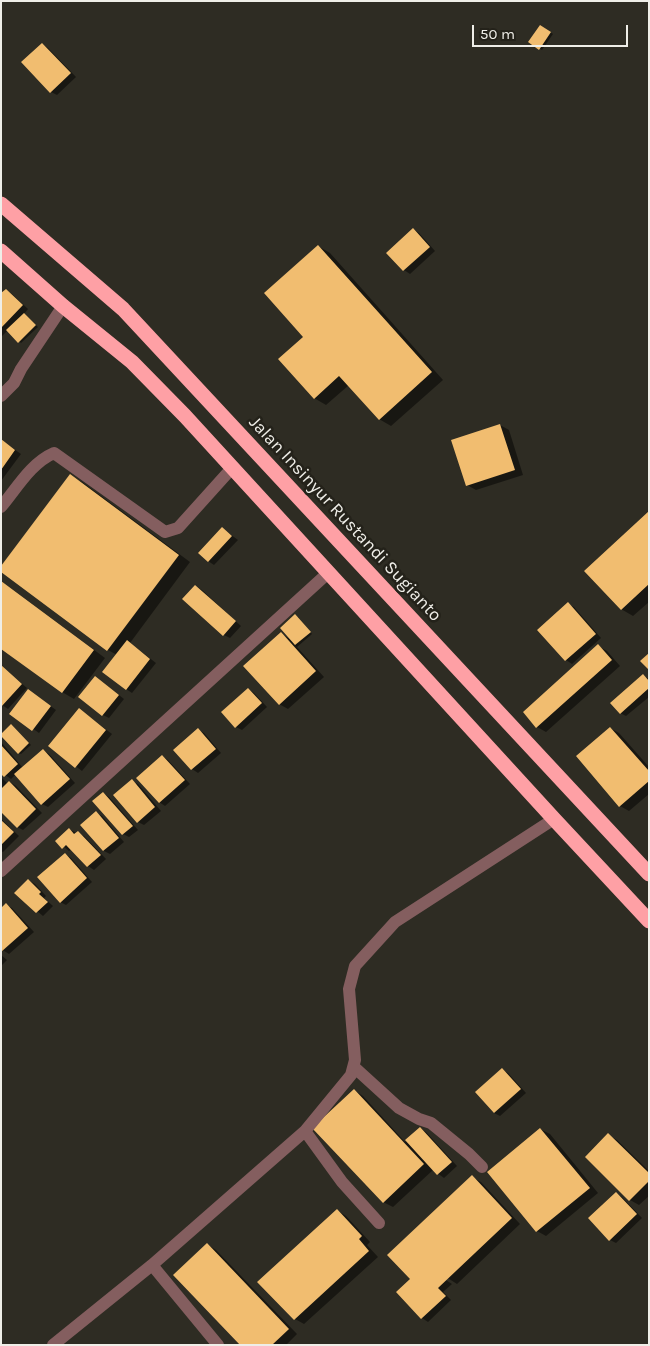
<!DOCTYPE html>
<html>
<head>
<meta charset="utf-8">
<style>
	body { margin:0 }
	#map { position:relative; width:650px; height:1346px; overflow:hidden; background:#2e2c23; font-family:Karla,sans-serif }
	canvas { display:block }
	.frame { position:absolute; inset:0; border:2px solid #efeee8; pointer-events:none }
	.scale { position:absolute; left:472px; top:25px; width:156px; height:22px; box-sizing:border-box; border:2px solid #efeee8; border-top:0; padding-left:6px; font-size:15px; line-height:18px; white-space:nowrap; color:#efeee8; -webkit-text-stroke:4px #24221a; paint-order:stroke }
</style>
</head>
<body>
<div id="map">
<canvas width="650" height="1346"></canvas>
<div class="frame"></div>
<div class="scale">50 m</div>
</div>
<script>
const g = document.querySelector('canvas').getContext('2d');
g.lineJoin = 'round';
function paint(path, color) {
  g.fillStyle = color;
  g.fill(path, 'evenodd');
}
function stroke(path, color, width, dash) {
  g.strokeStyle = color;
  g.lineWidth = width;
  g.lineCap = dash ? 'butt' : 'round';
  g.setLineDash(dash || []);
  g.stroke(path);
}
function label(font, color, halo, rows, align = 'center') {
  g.font = font + ' Karla,sans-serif';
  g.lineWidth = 5;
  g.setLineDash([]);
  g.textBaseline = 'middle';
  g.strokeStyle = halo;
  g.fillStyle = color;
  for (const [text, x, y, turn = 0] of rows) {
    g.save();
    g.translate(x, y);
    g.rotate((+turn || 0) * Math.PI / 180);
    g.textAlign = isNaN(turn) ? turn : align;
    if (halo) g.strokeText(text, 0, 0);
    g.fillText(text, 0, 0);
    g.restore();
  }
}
const shadow = new Path2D(`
	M541,26l12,8 -11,16 -12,-8z
	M42,44l6,4 28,29 -19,18 -6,-3z
	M413,229l6,4 16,18 -25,23 -6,-4 -16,-17z
	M318,246l12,7 113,127 -52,46 -12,-7 -30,-34 -23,20 -12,-7 -9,-61z
	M6,290l6,4 16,15 -4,5 14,13 -17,16 -13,-13 -7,7v-42z
	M500,425l9,5 14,45 -47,15 -9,-5z
	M1,440l20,14 -20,27z
	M70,476l12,6 108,80 -60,81 26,20 -24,30 -6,-4 -9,-34 -9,-5z
	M649,512v90l-16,14 -12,-7z
	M222,528l16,12 -24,25 -6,-4z
	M1,582l11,7 93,69 -31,41 -12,-7z
	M196,586l6,4 39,36 -11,12 -6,-3z
	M568,604l6,3 27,31 -29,26 -6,-4 -28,-30z
	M298,617l14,17 -15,13 27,30 -36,32 -9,-5 2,-70 9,5z
	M598,646l9,5 13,15 -74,66 -9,-5z
	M1,666l26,22 -19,21 -6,-4z
	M643,676l6,3v18l-23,19 -6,-3z
	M101,681l23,18 -15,19 -6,-3z
	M248,689l6,4 13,14 -25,23 -6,-3z
	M34,694l22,16 -17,23 -28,-20z
	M79,709l33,25 -30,37 -33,-25z
	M12,726l19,19 -10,9 -3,-1z
	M610,728l9,5 30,34v27l-20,17 -9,-5z
	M198,730l6,3 17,20 -23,20 -6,-4 -17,-19z
	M1,742l22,26 20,-18 6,4 26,29 -27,24 -6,-3 -26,-30 -5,5 -10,-7z
	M162,756l6,4 22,24 -25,22 -6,-4z
	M1,777l7,7 2,-2 6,4 26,27 -19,17 -6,-3 -16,-17z
	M132,781l6,3 23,27 -17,14 -6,-3z
	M103,793l6,4 29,33 -9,7 -6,-3z
	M96,813l6,3 22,26 -14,12 -6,-3 -22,-26z
	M1,819l18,17 -16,16 -2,-1z
	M70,830l14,6 22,23 -12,11 -6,-4 -16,-17 -3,2 -12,-10z
	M65,854l6,4 21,24 -26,23 -6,-3z
	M28,880l7,4 11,12 -2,2 9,8 -10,10 -28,-23z
	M6,905l6,3 22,24 -25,22 -8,-5z
	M1,955l6,5 -6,6z
	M502,1070l6,3 18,20 -26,23 -6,-3z
	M354,1090l9,6 42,46 15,-14 6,4 31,34 -13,12 -11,-8 -40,37 -10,-5z
	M540,1129l10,5 48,59 -52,43 -9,-5 -49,-59z
	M608,1135l9,5 32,31v25l-10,9 -9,-5 -44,-43z
	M472,1177l9,5 39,42 -63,60 -14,-9 -2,2 11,7 -9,8 8,8 -23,22 -6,-4 -24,-26 14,-13z
	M616,1193l6,4 20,21 -26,25 -6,-3 -20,-22z
	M337,1210l9,6 24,26 -3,3 11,12 -74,67 -9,-5z
	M207,1244l9,6 81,84 -11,11h-45z`);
const building = new Path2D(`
	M540,25l11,7 -12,18 -11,-8z
	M42,43l29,30 -21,20 -29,-31z
	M413,228l17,19 -27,24 -17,-18z
	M318,245l114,127 -53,48 -40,-44 -25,23 -36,-40 25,-22 -39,-44z
	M6,289l17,16 -22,23v-35z
	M24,313l12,12 -18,18 -12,-13z
	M500,424l15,46 -49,16 -15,-46z
	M1,439l14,11 -14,20z
	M70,474l109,81 -72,96 -106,-79v-6z
	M649,511v73l-28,26 -37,-39z
	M222,527l10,9 -24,26 -10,-9z
	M1,581l93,69 -32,43 -61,-44z
	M195,585l41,36 -13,15 -41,-37z
	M568,602l28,32 -31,27 -28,-31z
	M295,614l16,18 -16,13 -15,-17z
	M281,632l35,39 -37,34 -36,-39z
	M127,640l23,19 -24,31 -24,-18z
	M598,644l14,16 -76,68 -13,-16z
	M649,653v17l-9,-9z
	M1,665l21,19 -21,23z
	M643,674l6,7v7l-29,26 -10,-11z
	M95,676l24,19 -17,21 -24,-19z
	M248,688l14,15 -27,25 -14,-16z
	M28,689l23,17 -19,25 -23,-17z
	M79,708l27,22 -31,38 -27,-22z
	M11,724l18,19 -11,11 -17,-18v-2z
	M610,727l39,44v10l-30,26 -43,-51z
	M198,728l18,21 -25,21 -18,-20z
	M1,745l17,19 -14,13 -3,-3z
	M43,749l27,30 -29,26 -27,-31z
	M162,755l23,25 -26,23 -23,-25z
	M132,779l23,28 -18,16 -24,-28z
	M9,781l27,28 -19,19 -16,-16v-23z
	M103,792l30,34 -11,9 -30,-34z
	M96,811l23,27 -16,13 -23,-26z
	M1,820l13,12 -13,13z
	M69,828l5,6 4,-3 23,24 -14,12 -21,-22 -4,4 -7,-8z
	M65,853l22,25 -27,25 -23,-26z
	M28,879l13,13 -2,2 9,8 -12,11 -22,-20z
	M6,903l22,25 -27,24v-44z
	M502,1068l19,21 -27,24 -19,-21z
	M354,1089l70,75 -41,39 -71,-75z
	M420,1127l32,35 -15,13 -32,-35z
	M540,1128l50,60 -54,44 -49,-60z
	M608,1133l41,40v8l-20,20 -44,-44z
	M472,1175l40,43 -74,70 8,8 -25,23 -25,-27 14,-13 -23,-24z
	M616,1192l21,22 -28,27 -21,-23z
	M337,1209l25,27 -3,3 10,12 -75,69 -37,-38z
	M207,1243l82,86 -17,16h-32l-67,-70z`);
const minor = new Path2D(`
	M1,396l13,-13 7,-14 42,-63
	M1,507c16,-19 30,-44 53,-54l111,79 13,-4 54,-60
	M1,871l327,-298
	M354,1067l45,41 20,11 12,4 38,31 13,13
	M305,1131l37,51 37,41
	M152,1265l66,80
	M53,1345l99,-80 153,-134 46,-56 4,-15 -6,-71 6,-23 40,-44 159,-103`);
const highway = new Path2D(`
	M1,204l122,105 526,565
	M1,251l62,55 69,56 53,54 369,403 95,102`);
const streetNames = [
	["Jalan Insinyur Rustandi Sugianto",345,519,47]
];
paint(shadow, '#0007');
paint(building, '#f1bd70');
stroke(minor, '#845e5f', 12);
stroke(highway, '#fea0a5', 15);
label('18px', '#efeee8', '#24221a', streetNames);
</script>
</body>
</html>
